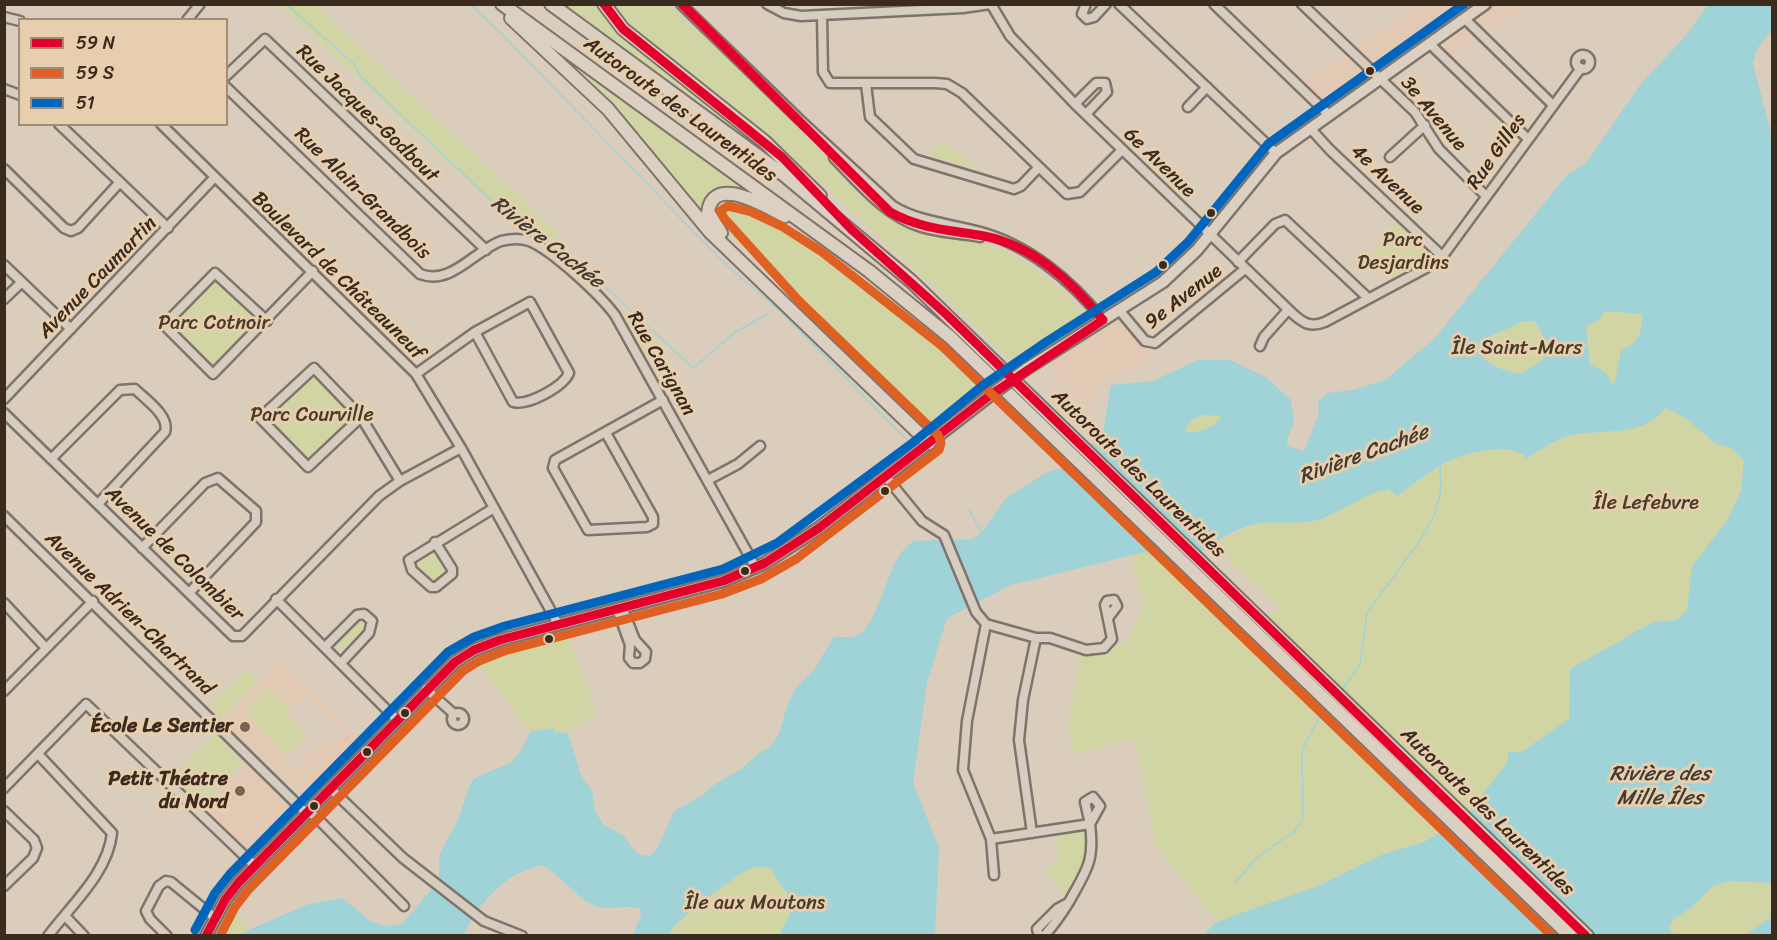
<!DOCTYPE html>
<html>
<head>
<meta charset="utf-8">
<style>
	body { margin:0 }
	#map { position:relative; width:1777px; height:940px; overflow:hidden; background:#dacdbc; font-family:Sriracha,sans-serif }
	canvas { display:block }
	.frame { position:absolute; inset:0; border:6px solid #3b2a1e; pointer-events:none }
	.legend { position:absolute; left:18px; top:18px; width:210px; height:108px; box-sizing:border-box; background:#e7ceaf; border:2px solid #a28c75; margin:0; padding:8px 10px; list-style:none; font-size:18px; color:#3b2a1e }
	.legend li { display:flex; align-items:center; gap:12px; height:30px }
	.legend b { width:30px; border:2px solid #a28c75 }
</style>
</head>
<body>
<div id="map">
<canvas width="1777" height="940"></canvas>
<div class="frame"></div>
<ul class="legend">
<li><b style="height:8px;background:#e4002b"></b>59 N</li>
<li><b style="height:8px;background:#e05f22"></b>59 S</li>
<li><b style="height:8px;background:#0065bd"></b>51</li>
</ul>
</div>
<script>
const g = document.querySelector('canvas').getContext('2d');
g.lineJoin = 'round';
function paint(path, color) {
  g.fillStyle = color;
  g.fill(path, 'evenodd');
}
function stroke(path, color, width, dash) {
  g.strokeStyle = color;
  g.lineWidth = width;
  g.lineCap = dash ? 'butt' : 'round';
  g.setLineDash(dash || []);
  g.stroke(path);
}
function label(font, color, halo, rows, align = 'center') {
  g.font = font + ' Sriracha,sans-serif';
  g.lineWidth = 6;
  g.setLineDash([]);
  g.textBaseline = 'middle';
  g.strokeStyle = halo;
  g.fillStyle = color;
  for (const [text, x, y, turn = 0] of rows) {
    g.save();
    g.translate(x, y);
    g.rotate((+turn || 0) * Math.PI / 180);
    g.textAlign = isNaN(turn) ? turn : align;
    if (halo) g.strokeText(text, 0, 0);
    g.fillText(text, 0, 0);
    g.restore();
  }
}
const built = new Path2D(`
	M1419,5h112l-81,51 -20,-25 -102,74 -25,-22z
	M1119,321l6,1 27,32 -4,8 -16,10 -3,-5 -35,21v20h-5l-41,-42z
	M280,658l83,84 -56,58 -84,-80zM270,688l20,21 15,-14 28,28 3,-3 11,11 -13,13 -7,-7 -34,34 -10,-11 4,-5z
	M247,765l46,45 2,6 -41,41 -51,-48z`);
const green = new Path2D(`
	M280,5h35l245,230 -13,8 -21,-8z
	M564,5h35l157,133 -2,4z
	M611,5h58c48,43 94,87 139,133 26,26 65,73 98,88 21,9 45,10 67,15 38,9 62,24 90,51 11,10 22,18 13,33l-57,43c-87,-83 -174,-165 -265,-244 -46,-40 -108,-69 -143,-119z
	M559,54l183,133 2,4c-15,-6 -32,-8 -40,9v18z
	M943,142l39,28 -54,-15z
	M725,199c55,1 218,144 266,184l-60,44 -10,-3c-28,-27 -206,-196 -207,-217z
	M1399,219l37,36 -37,25 -27,-25z
	M215,273l52,48 -53,53 -49,-49z
	M1532,283l18,65 -9,13 -21,13c-17,-5 -34,-7 -42,-25l3,-9z
	M1610,303l56,3 -35,40 -10,4 -7,37 -9,-15 -15,-7 -4,-39 13,-6z
	M620,308l44,38 -19,9z
	M314,368l46,49 -51,51 -48,-51z
	M1666,408l21,11 29,25 15,4 13,12 -3,31 -15,32 -34,43 -5,44 -10,10 -24,2 -84,97 -49,34 -11,-2 -2,12 -43,55 -40,24 -40,12 -66,32 -102,36 -61,-79 -20,-104 -62,15 -5,-29 11,-68 48,-16 17,-36 -13,-49 18,-5 160,154 3,-4 -63,-63 23,-25 9,-3 -69,-67 46,-20 43,-1 23,-4 44,-25 20,-4 9,7c17,-12 36,-28 55,-36 19,-9 59,-18 75,-2 15,-9 29,-20 47,-23 31,-6 70,1 92,-27z
	M1204,415l17,1c-5,12 -23,17 -35,16l-1,-4 8,-9z
	M430,547l5,2 12,19 -2,5 -12,7 -19,-17z
	M362,617l6,4c-1,12 -16,26 -28,29l-2,-11 18,-20z
	M566,630l31,82 -29,21 -13,-1 -2,-4 -23,4 -56,-73 36,-15z
	M246,670l12,12 -37,36 -11,-12z
	M270,688l20,21 -4,5 22,22 -21,19 -42,-42z
	M215,733l29,29 -42,43 -31,-28z
	M1089,825c2,30 -1,50 -23,72l-21,-26 12,-11 1,-28z
	M763,866l10,3c13,35 33,21 6,66l-111,1c3,-12 68,-62 81,-67 4,-2 9,-2 14,-3z
	M1728,881l44,2v35c-11,3 -16,13 -27,18h-68l-8,-6 3,-10 20,-13 20,-21z
	M231,905l20,25 -16,5 -21,1z`);
const water = new Path2D(`
	M1708,5h64v25l-15,19 -4,14 19,75v745l-43,-2 -16,5 -21,21 -20,13 -3,10 8,5h-473l12,-13 102,-36 66,-32 40,-12 40,-24 43,-55 2,-12 11,2 49,-34 1,-50 83,-47 24,-2 10,-10 5,-44 34,-44 15,-31 3,-31 -13,-12 -15,-4 -29,-25 -21,-11c-24,29 -59,21 -93,27 -17,3 -31,14 -46,23 -16,-16 -56,-7 -76,2 -19,8 -37,24 -54,36l-9,-7c-24,5 -40,19 -63,28 -19,9 -43,4 -64,6 -28,3 -63,31 -84,48l-28,-20 -138,34 -64,33 -20,65 -14,99 26,66 -4,87h-156c27,-45 8,-31 -7,-66 -8,-3 -14,-3 -23,0 -12,5 -78,55 -81,66h-35l8,-20 -1,-7c-15,-3 -34,3 -47,-3 -18,-9 -37,-35 -53,-40 -8,4 -16,5 -23,9 -23,13 -43,37 -53,61l-229,1 71,-31 36,-7 30,24 13,4 13,-1 5,-2 36,-43v-25l19,-35 12,-36 5,-6 35,-15 12,-14 8,-17 23,-4 2,4 13,1 13,43 11,14 3,21 8,13 21,12 9,13 8,6 9,1 8,-9 16,-36 29,-16 12,-11 25,-14 20,-18 10,-5 9,-13 9,-31 10,-18 15,-14 20,-33c7,-3 17,1 23,-2 27,-13 30,-83 59,-95l57,-2 9,-6 26,-36 39,-24 23,-8 34,-32 8,-48 42,-4 45,-21h32l37,18 24,22 3,22 -6,15 -1,9 17,5 15,-38 -1,-11 10,-9 25,-3 32,-10 49,-41 133,-164 19,-12 56,-81 41,-43zM1605,311l37,3c0,18 -2,29 -21,36l-7,36 -9,-14 -15,-7 -4,-39 13,-6zM1535,321l15,28 -9,12 -21,13c-18,-5 -34,-7 -42,-25l3,-9 41,-18zM1204,415l17,1c-5,12 -23,17 -35,16l-1,-4 8,-9z
	M1772,918v17h-27c11,-4 16,-14 27,-17z`);
const stream = new Path2D(`
	M286,4l69,61 6,12 153,145 73,48 106,98 44,-37 29,-16
	M470,4l30,28 227,234 50,42 133,135
	M969,509l12,23
	M1341,691l19,-26 7,-52 52,-71 16,-28 6,-24 -1,-23
	M1235,883l21,-25 38,-26 9,-13 -1,-69 16,-31 9,-11`);
const minor = new Path2D(`
	M681,4l119,116 93,86c24,15 57,18 84,25 51,13 94,49 126,89
	M767,4l17,9 17,3 162,-8 27,-4
	M991,4l19,32 65,68 217,209c11,10 18,15 33,9l101,-54 19,-15 136,-185
	M1086,4l-4,10 5,5 7,-2 12,-13
	M1119,4l157,149
	M1214,4l115,111
	M1302,4l113,108 24,37 47,47
	M822,15l1,57 7,11h105l12,1 15,9 105,101 13,-2 42,-42
	M4,17l16,4
	M1465,19l87,85
	M187,20l13,-16
	M1430,44l97,94
	M1576 62a7 7 0 1 1 14 0a7 7 0 1 1-14 0Z
	M226,76l39,-37 221,211
	M866,84l4,33 44,42 100,30 7,-3 18,-19
	M226,87l194,187c31,12 54,-23 81,-33 8,-2 20,-3 28,0 23,9 71,54 86,74l141,253
	M4,89l16,6
	M1075,104l21,-21h9l2,9 -21,22
	M1188,107l19,-20
	M59,124l109,104
	M161,124l255,250 45,74 97,176
	M1310,128l20,22 112,106
	M1390,157l35,-32
	M834,158c25,25 51,58 87,69 19,6 39,6 59,10
	M4,169l60,59 7,3 7,-3 42,-46
	M1238,262l37,-38 10,-4 83,78
	M4,265l67,64
	M4,299l18,-17
	M1120,311l25,30 10,2 90,-74
	M267,321l-52,-48 -51,52 49,49 100,-103
	M1260,346l4,-9 24,-27
	M416,374l59,-42 55,-30 39,71c-6,14 -41,33 -56,29l-38,-70
	M4,399l210,-221
	M4,413l229,223h9l137,-140 21,-15 61,-33
	M361,417l-53,50 -48,-49 54,-50 47,49 39,64
	M606,433l47,84v7l-6,3 -59,3 -35,-62 2,-8 108,-60
	M51,459l69,-69 15,-1c11,11 35,27 30,43l-67,72
	M886,477l36,44 22,14 32,77 10,12 50,14h14l36,12 18,-2 8,-9 -7,-34 2,-4 7,-1 3,6 -9,12
	M708,480l30,-16 22,-18
	M4,516l299,294 12,6 89,90
	M435,542l17,27v5l-16,13h-5l-19,-17 -3,-10 85,-52
	M142,548l63,-65 13,-5 38,33v11l-67,71
	M276,599l120,120
	M4,603l42,45
	M617,609l13,36 -1,13 4,5h7l5,-4 1,-7 -11,-12 -13,-33
	M986,624l-19,97 -4,49 28,69 3,36
	M325,647l32,-32 7,-1 8,7 -3,12 -28,30
	M426,689l28,25
	M4,691l89,-90
	M452 719a6 6 0 1 1 12 0a6 6 0 1 1-12 0Z
	M38,754l74,79c-4,40 -41,72 -64,103
	M4,788l82,-84 168,161
	M330,788l73,70 81,63 38,15
	M1093,797l7,9 -10,18 -5,-22z
	M4,811l30,29 3,8 -4,10 -29,28
	M1032,833l-13,-93 4,-40 13,-62
	M991,839l99,-15c5,38 -4,47 -21,78 -8,13 -14,22 -25,34
	M65,916l19,20
	M167,936l-17,-17 -4,-8 13,-25 7,-5 5,1 44,36
	M1039,936l-2,-7 20,-20 11,-6`);
const major = new Path2D(`
	M1026,369l137,-87 34,-32 79,-97 209,-149
	M206,936l19,-36 14,-18 216,-220 19,-12 26,-10 223,-59 42,-18 54,-35 170,-132`);
const highway = new Path2D(`
	M502,4l367,267 81,66 620,599
	M551,4l233,171 127,106 676,655
	M604,4l19,25 142,113 55,54
	M511,18l97,91 102,123 219,211
	M721,233l-13,-21c5,-39 58,-5 77,4`);
const majorBridge = new Path2D(`
	M989,396l37,-27`);
const bus1 = new Path2D(`
	M604,4l19,25 159,128 70,73 95,85 639,621
	M206,936l19,-36 14,-18 216,-220 19,-12 26,-10 223,-59 42,-18 54,-35 170,-132 114,-76c-31,-38 -69,-74 -119,-84 -33,-6 -64,-7 -94,-24l-208,-208`);
const bus2 = new Path2D(`
	M220,936l15,-29 13,-17 215,-219 16,-10 25,-10 218,-57 39,-15 35,-20 143,-109 2,-7 -3,-8 -139,-134 -75,-83 -4,-7 8,-5 21,5 34,16 39,25 120,94 610,590`);
const bus3 = new Path2D(`
	M195,930l20,-37 15,-19 218,-222 26,-15 31,-11 218,-57 54,-26 138,-102 67,-55 64,-44 110,-70 32,-30 80,-98 196,-140`);
const markers = [
	[1370,71,5,"#3b2a1e"],
	[1211,213,5,"#3b2a1e"],
	[1163,265,5,"#3b2a1e"],
	[885,491,5,"#3b2a1e"],
	[745,571,5,"#3b2a1e"],
	[549,639,5,"#3b2a1e"],
	[405,713,5,"#3b2a1e"],
	[245,727,6,"#736355"],
	[367,752,5,"#3b2a1e"],
	[240,791,6,"#736355"],
	[314,806,5,"#3b2a1e"]
];
const streetNames = [
	["Autoroute des Laurentides",680,110,36],
	["Rue Jacques-Godbout",367,114,44],
	["3e Avenue",1433,114,50],
	["Rue Gilles",1497,152,-55],
	["6e Avenue",1159,163,44],
	["4e Avenue",1387,180,43],
	["Rue Alain-Grandbois",362,194,44],
	["Boulevard de Châteauneuf",338,276,44],
	["Avenue Caumartin",98,278,-46],
	["9e Avenue",1184,297,-38],
	["Rue Carignan",661,364,60],
	["Autoroute des Laurentides",1138,474,44],
	["Avenue de Colombier",174,554,44],
	["Avenue Adrien-Chartrand",129,614,44],
	["Autoroute des Laurentides",1487,812,44]
];
const parkNames = [
	["Parc",1403,241],
	["Desjardins",1403,264],
	["Parc Cotnoir",214,324],
	["Île Saint-Mars",1517,349],
	["Parc Courville",312,416],
	["Île Lefebvre",1646,504],
	["Île aux Moutons",755,904]
];
const poiNames = [
	["École Le Sentier",233,727],
	["Petit Théatre",228,780],
	["du Nord",228,803]
];
const waterNames = [
	["Rivière Cachée",547,243,38],
	["Rivière Cachée",1364,455,-20],
	["Rivière des",1660,775],
	["Mille Îles",1660,799]
];
paint(built, '#e2c9b3');
paint(green, '#d1d5a4');
paint(water, '#9fd3d7');
stroke(stream, '#9fd3d7', 1.5);
stroke(minor, '#7e746a', 13);
stroke(major, '#7e746a', 15);
stroke(highway, '#7e746a', 16);
stroke(minor, '#d6ccc0', 8);
stroke(major, '#dbd0c2', 10);
stroke(highway, '#dbd0c2', 12);
stroke(majorBridge, '#7e746a', 15, []);
stroke(majorBridge, '#dbd0c2', 10);
stroke(bus1, '#e4002b', 9);
stroke(bus2, '#e05f22', 9);
stroke(bus3, '#0065bd', 9);
for (const [x, y, r, color] of markers) {
  const dot = new Path2D();
  dot.arc(x, y, r, 0, 2 * Math.PI);
  g.fillStyle = color;
  g.fill(dot);
  stroke(dot, '#e7ceaf', 2);
}
label('20px', '#3b2a1e', '#e7ceaf', streetNames);
label('20px', '#493c29', '#e7ceaf', parkNames);
label('bold 20px', '#3b2a1e', '#e7ceaf', poiNames, 'right');
label('italic 21px', '#423b32', '#e7ceaf', waterNames);
</script>
</body>
</html>
